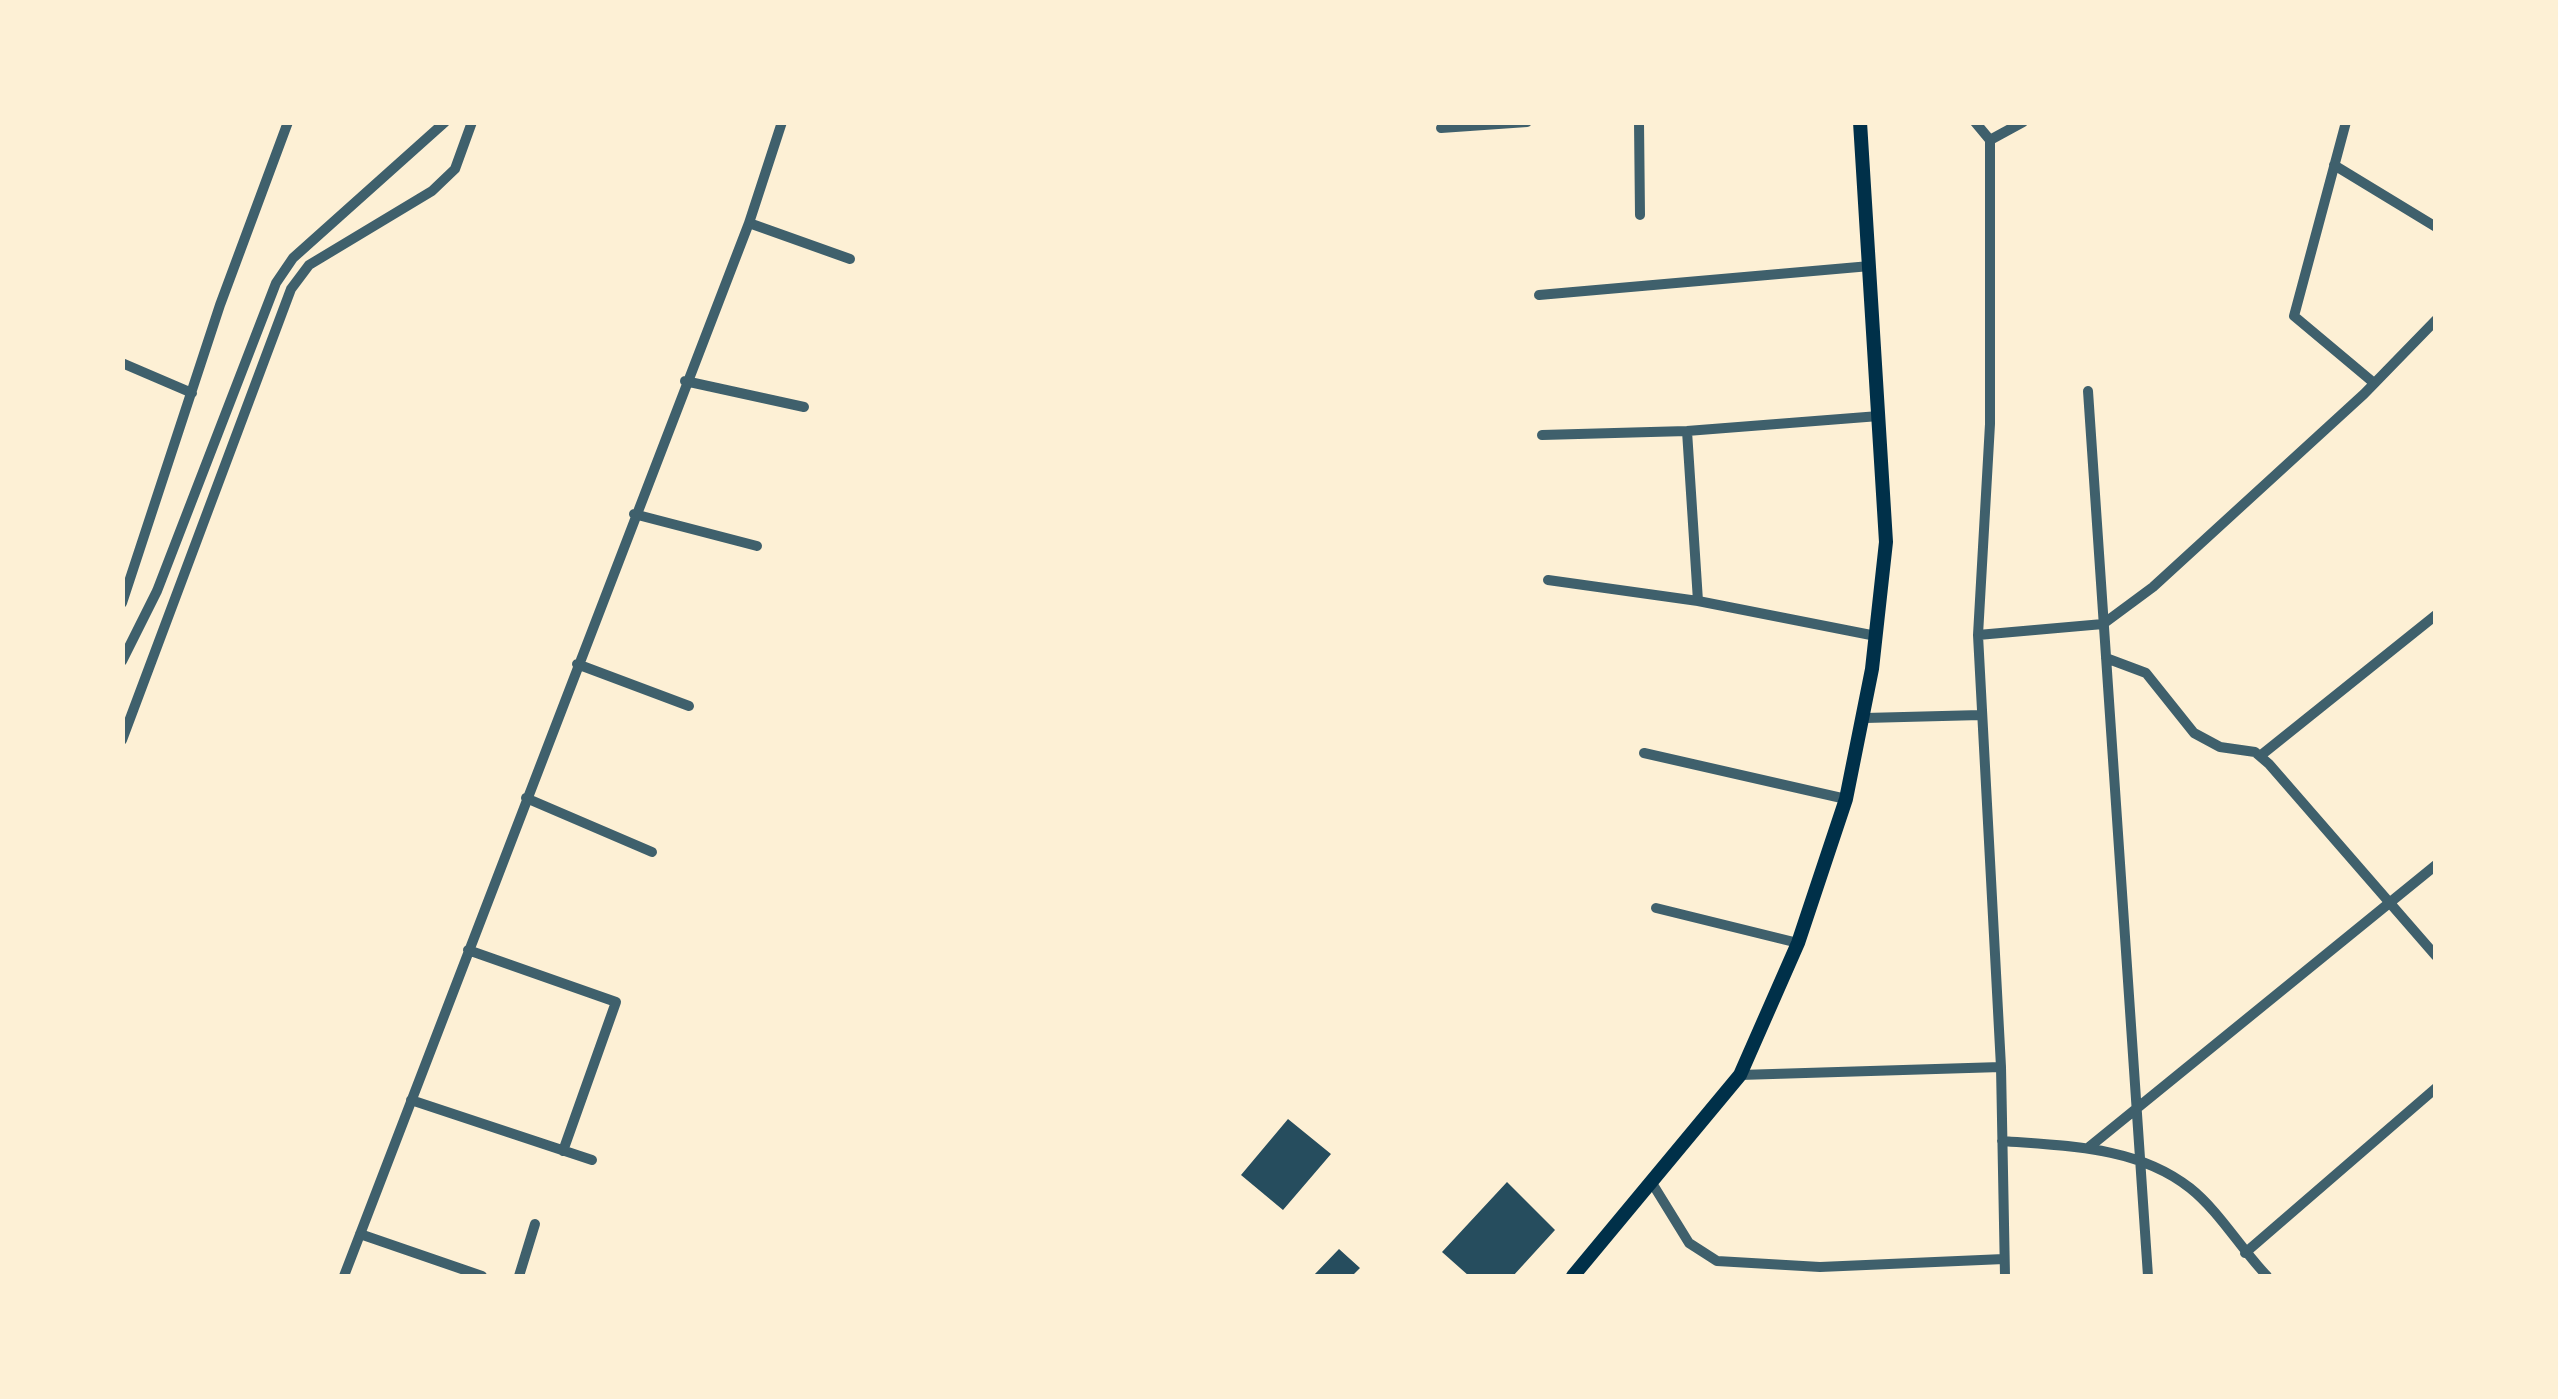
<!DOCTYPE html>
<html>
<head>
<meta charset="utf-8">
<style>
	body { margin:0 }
	#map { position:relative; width:2558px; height:1399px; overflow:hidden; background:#fdf0d5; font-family:"PT Sans",sans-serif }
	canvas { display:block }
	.frame { position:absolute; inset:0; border:125px solid #fdf0d5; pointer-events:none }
</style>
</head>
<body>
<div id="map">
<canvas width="2558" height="1399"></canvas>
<div class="frame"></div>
</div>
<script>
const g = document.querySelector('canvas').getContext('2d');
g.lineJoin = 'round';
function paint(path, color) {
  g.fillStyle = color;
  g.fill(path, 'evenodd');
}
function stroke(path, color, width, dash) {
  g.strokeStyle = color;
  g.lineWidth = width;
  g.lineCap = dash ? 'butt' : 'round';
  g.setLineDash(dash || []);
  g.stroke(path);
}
const building = new Path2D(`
	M1288,1119l43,35 -48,56 -42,-35z
	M1507,1182l48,48 -42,46h-44l-27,-24z
	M1339,1249l21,19 -8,8h-39z`);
const minor = new Path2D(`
	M1639,122l1,93
	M1975,122l15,18v284l-12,211 23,432 4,209
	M2346,122l-52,194 80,67
	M1441,128l86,-6
	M1990,140l33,-18
	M2334,165l102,62
	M749,223l101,36
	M1539,295l331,-29
	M122,363l70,30
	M685,381l119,26
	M2088,391l60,885
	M1687,431l11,170
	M1542,435l145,-4 192,-15
	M634,514l123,32
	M1548,580l150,21 178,35
	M122,603l98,-298 68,-183
	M1978,635l125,-11 50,-37 211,-193 72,-74
	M2106,658l40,15 48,60 26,14 35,5 14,12 167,192
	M122,661l35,-70 119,-308 17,-25 152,-136
	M577,664l112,42
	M1865,718l116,-3
	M122,740l169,-451 18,-24 123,-74 23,-22 17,-47
	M1644,753l202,46
	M2260,756l176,-141
	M526,798l126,54
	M1656,908l142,35
	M468,950l148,52 -53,149
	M1740,1075l261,-8
	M411,1100l181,60
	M2002,1141c64,5 135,5 188,47 29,23 51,61 77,88
	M2088,1148l348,-283
	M1652,1183l37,60 28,18 103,6 184,-8
	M360,1234l122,42
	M2245,1253l191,-165
	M344,1276l405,-1053 33,-101
	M519,1276l16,-52`);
const secondary = new Path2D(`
	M1573,1276l167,-201 58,-132 48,-144 26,-130 14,-127 -26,-420`);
paint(building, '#264d5e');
stroke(minor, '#3f606c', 10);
stroke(secondary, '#003049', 14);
</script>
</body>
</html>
